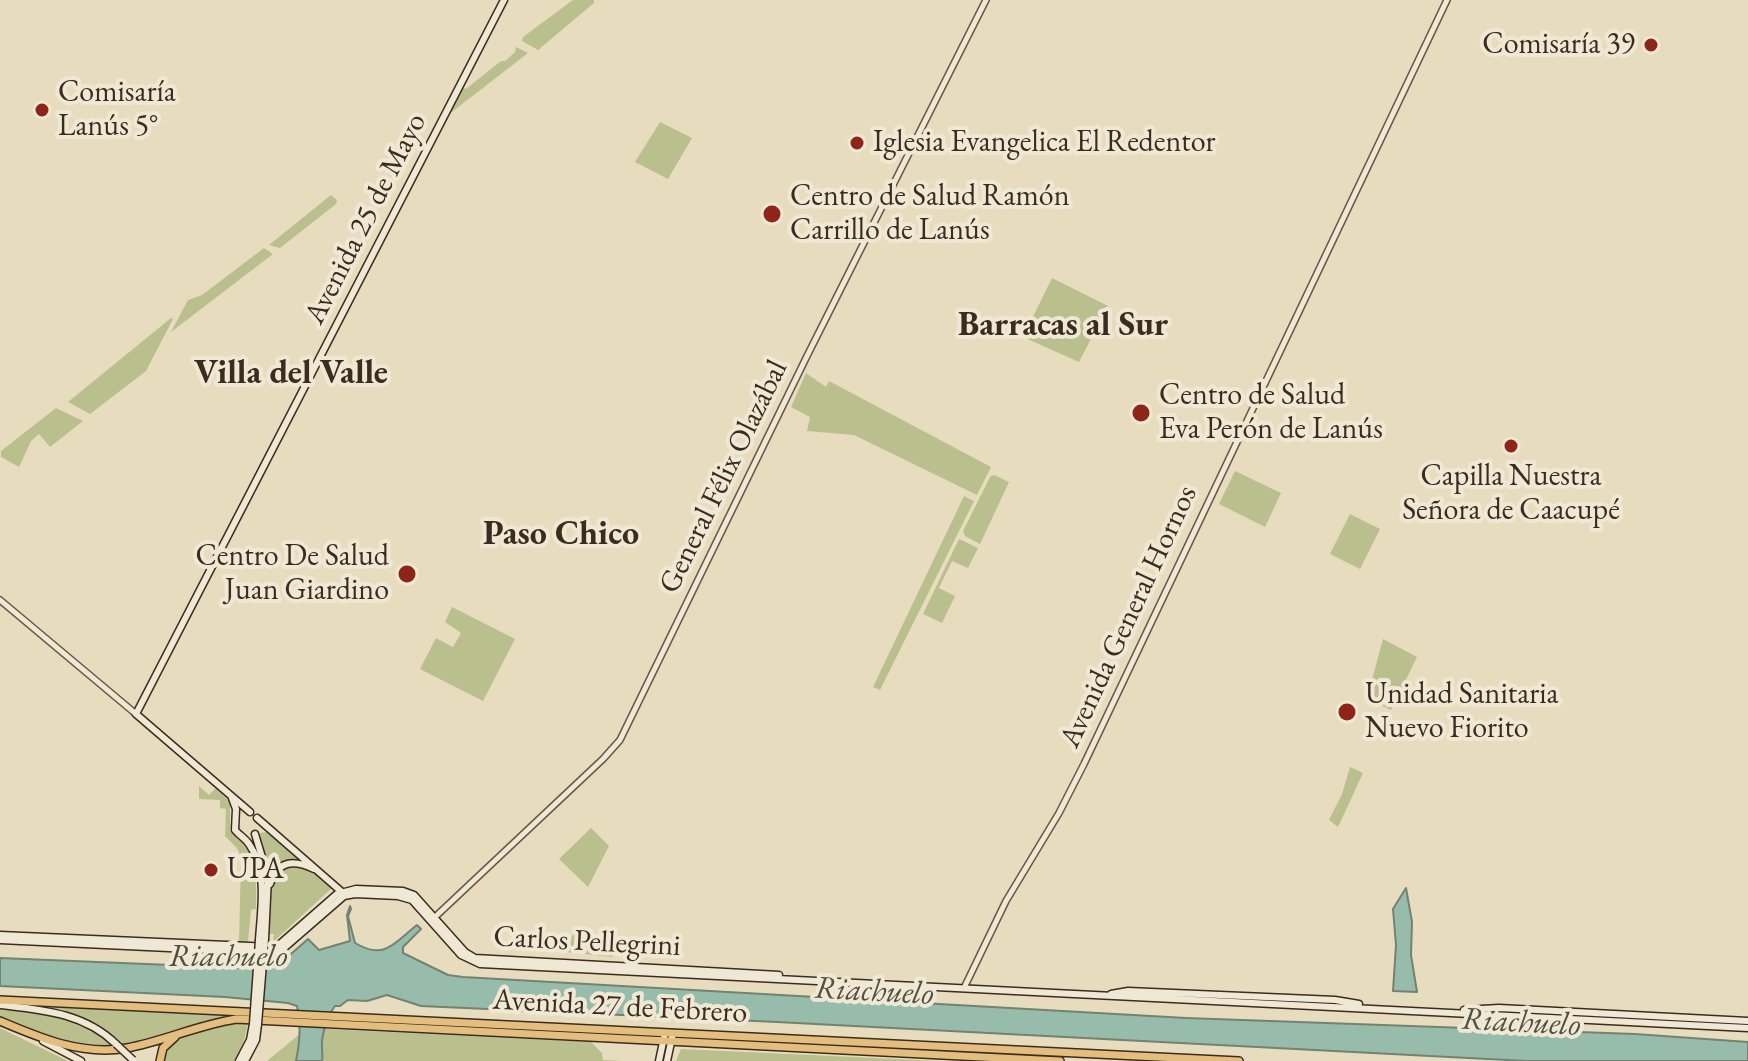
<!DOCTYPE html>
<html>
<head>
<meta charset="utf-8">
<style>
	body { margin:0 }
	canvas { display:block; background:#e7dcbd }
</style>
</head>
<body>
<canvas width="1748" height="1061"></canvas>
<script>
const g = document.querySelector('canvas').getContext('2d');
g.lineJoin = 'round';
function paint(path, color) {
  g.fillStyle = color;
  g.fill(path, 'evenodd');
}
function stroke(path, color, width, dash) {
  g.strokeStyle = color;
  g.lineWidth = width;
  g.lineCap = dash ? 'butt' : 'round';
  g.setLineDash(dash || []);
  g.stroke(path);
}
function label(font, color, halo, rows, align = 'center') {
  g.font = font + ' "EB Garamond",serif';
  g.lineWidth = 8;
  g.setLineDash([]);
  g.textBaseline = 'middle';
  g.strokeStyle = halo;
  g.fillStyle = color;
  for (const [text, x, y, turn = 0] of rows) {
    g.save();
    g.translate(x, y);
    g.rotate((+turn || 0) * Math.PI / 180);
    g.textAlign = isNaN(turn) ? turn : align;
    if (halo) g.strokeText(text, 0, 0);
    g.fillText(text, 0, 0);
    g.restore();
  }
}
const green = new Path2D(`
	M573,0h21v3l-56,47 -16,-9 1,-4z
	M516,47l12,6 -80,62 15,-27 3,1 35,-28h4l10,-9z
	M660,122l32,16 -24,41 -33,-17z
	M331,195l6,5 -1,4 -56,44 -11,-3z
	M264,248l9,6 -102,78 17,-32 14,-5z
	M1052,278l56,28 -29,56 -56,-25z
	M171,318l2,1 -27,52 -56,43 -22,-12z
	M806,373l20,14 3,-6 162,86 -14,28 -123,-60 -47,-4 3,-14 -19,-10z
	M56,408l27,13 -33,26 -11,-13 -8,7 -12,26 -18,-10v-6z
	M1235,471l46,22 -16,34 -46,-23z
	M994,475l15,7 -29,62 -15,-8 -2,-5 27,-54z
	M964,496l10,5 -94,189 -7,-3z
	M1350,514l30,15 -20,40 -30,-15z
	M959,539l19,9 -10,20 -16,-7 -13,27 16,8 -13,27 -19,-9z
	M452,607l63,32 -32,62 -63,-32 16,-31 17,9 8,-14 -16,-11z
	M1383,639l34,18 -26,53 -24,-12z
	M1350,767l13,6 -25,54 -9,-7 13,-26z
	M199,786l10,9 7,-7 14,14v29c4,6 9,8 14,13 14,15 12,47 12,65l-5,1 -3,32h-9l2,-84 -4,-10 -12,-12 1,-27 -6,-1v-8l-21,-1z
	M591,828l18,18 -21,41 -29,-28z
	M267,832l7,2 31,27 -22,1 -13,13 -12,-39 2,-3z
	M291,864l20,5 21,19 -59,54 1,-8h-5c2,-29 -8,-52 22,-70z
	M585,931l34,17 -7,9 -45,-5 -2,-3 8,-14z
	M8,1003l235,12 -39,6 -57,20 -25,4c-37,-33 -68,-35 -114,-42z
	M0,1008c49,6 74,6 115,38 -38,7 -80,-16 -115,-28z
	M248,1023l-5,23 -9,15h-70c6,-32 56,-38 84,-38z
	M0,1028l68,33h-68z
	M326,1029l265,13 11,11 1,7 19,1h-355l34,-28z
	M681,1049l258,12h-263z`);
const water = new Path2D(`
	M1406,888l6,34 -1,33 6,37 -24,-1 3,-46 -3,-36z
	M350,906l1,3 -3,7 7,27c30,18 40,-1 62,-18l4,4 -18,18v6l45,22 15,2 723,41 449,16 113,8v19h-222l-749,-39 -356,-16 -34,-11 -20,6 -19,-1 -8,6h-5c-7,9 -14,29 -13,41 0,5 1,9 0,14h-26c4,-19 5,-38 1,-55l-9,-3 -63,-6 -225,-11v-28l244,10 21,-1 18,-6 25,-22 11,11 31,-9 -3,-26z`);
const tertiary = new Path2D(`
	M0,600l136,114
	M434,918l169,-159 17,-19 187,-384 179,-356
	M964,988l42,-87 53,-88 25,-49 363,-764`);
const secondary = new Path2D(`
	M232,798l4,11 -1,21c4,5 10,8 14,14 19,27 12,65 10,96
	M250,812l-114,-98 368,-714
	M257,818l86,75
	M255,834l13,43 -3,62
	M270,884c7,-23 23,-25 44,-15
	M0,935l272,12 9,-4 56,-49 19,-5 47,2 11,4 51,57 10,6 304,17
	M0,940l274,13 10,-5 60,-52 11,-2 43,2 14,4 49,55 19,9 1268,64
	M1111,994l17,-3 207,9 24,4
	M0,1005c43,5 84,8 116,39
	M1464,1010l35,-2 249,13
	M43,1041l38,20
	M239,1061l11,-21 3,-16
	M245,1061l11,-21 2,-16
	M659,1061l6,-28
	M667,1061l6,-28`);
const primary = new Path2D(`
	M0,1000l1239,61
	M0,1021c40,17 82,35 127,27 37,-7 71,-23 109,-29l824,42
	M160,1061l3,-13 12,-11`);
const secondaryBridge = new Path2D(`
	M253,1024l6,-84
	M258,1024l7,-85
	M116,1044l17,16`);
const markers = [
	[1651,45,8,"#8f2418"],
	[42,110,8,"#8f2418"],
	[857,143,8,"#8f2418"],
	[772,214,10,"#8f2418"],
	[1141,413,10,"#8f2418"],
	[1511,446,8,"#8f2418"],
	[407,574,10,"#8f2418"],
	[1347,712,10,"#8f2418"],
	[211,870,8,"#8f2418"]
];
const poiNames = [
	["Comisaría 39",1635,45,"right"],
	["Comisaría",58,93],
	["Lanús 5°",58,127],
	["Iglesia Evangelica El Redentor",873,143],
	["Centro de Salud Ramón",790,197],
	["Carrillo de Lanús",790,231],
	["Centro de Salud",1159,396],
	["Eva Perón de Lanús",1159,430],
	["Capilla Nuestra",1511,477,"center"],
	["Señora de Caacupé",1511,511,"center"],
	["Centro De Salud",389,557,"right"],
	["Juan Giardino",389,591,"right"],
	["Unidad Sanitaria",1365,695],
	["Nuevo Fiorito",1365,729],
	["UPA",227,870]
];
const streetNames = [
	["Avenida 25 de Mayo",366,219,-63],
	["General Félix Olazábal",724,477,-64],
	["Avenida General Hornos",1129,617,-65],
	["Carlos Pellegrini",587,942,3],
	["Avenida 27 de Febrero",620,1007,3]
];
const waterNames = [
	["Riachuelo",228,957],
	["Riachuelo",874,992,3],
	["Riachuelo",1521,1023,3]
];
const quarterNames = [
	["Barracas al Sur",1063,326],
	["Villa del Valle",291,374],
	["Paso Chico",561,535]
];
paint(green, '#babf8e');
paint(water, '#98bcab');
stroke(water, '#738273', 2);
stroke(tertiary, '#675746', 8);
stroke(secondary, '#3c2b1f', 9);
stroke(primary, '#3c2b1f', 10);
stroke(tertiary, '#efe8d4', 5);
stroke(secondary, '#efe8d4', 6);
stroke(primary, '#e4be7e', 7);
stroke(secondaryBridge, '#3c2b1f', 9, []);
stroke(secondaryBridge, '#efe8d4', 6);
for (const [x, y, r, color] of markers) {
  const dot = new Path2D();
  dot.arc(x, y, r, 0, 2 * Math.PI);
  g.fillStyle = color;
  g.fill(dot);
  stroke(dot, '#efe8d4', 3);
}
label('30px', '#3c2b1f', '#efe8d4', poiNames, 'left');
label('30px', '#3c2b1f', '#efe8d4', streetNames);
label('italic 32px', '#534f42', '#efe8d4', waterNames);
label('bold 34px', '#3c2b1f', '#efe8d4', quarterNames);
</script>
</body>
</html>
